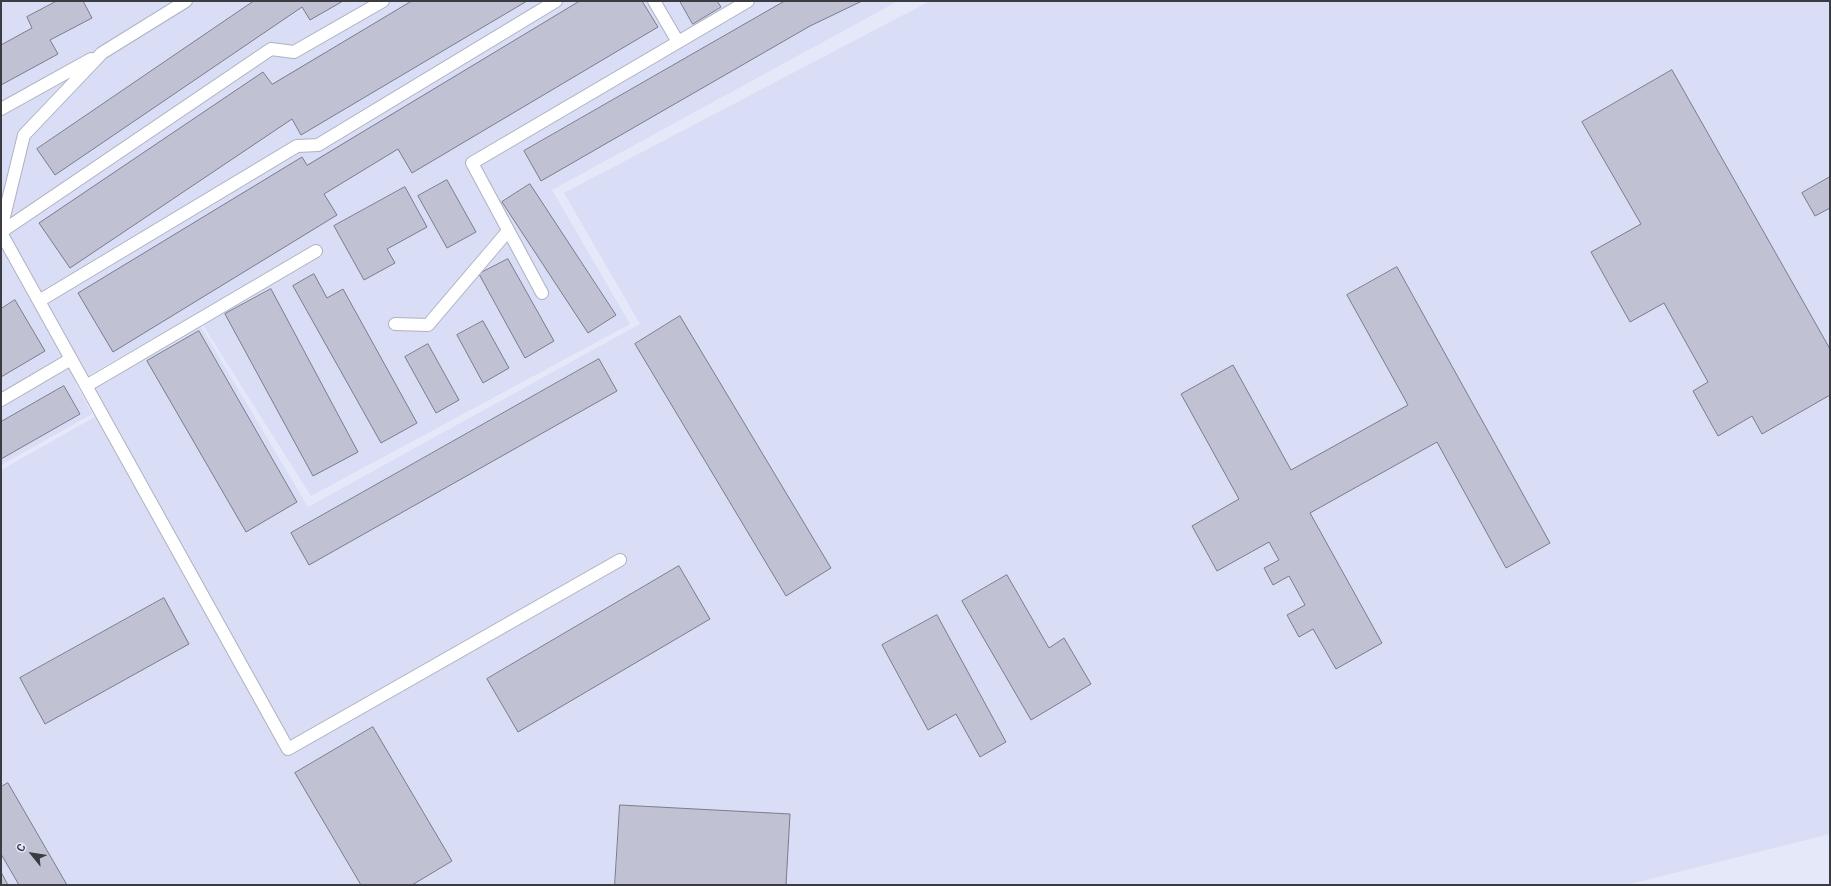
<!DOCTYPE html>
<html>
<head>
<meta charset="utf-8">
<style>
	body { margin:0 }
	#map { position:relative; width:1831px; height:886px; overflow:hidden; background:#e5e8f9; font-family:Roboto,sans-serif }
	canvas { display:block }
	.frame { position:absolute; inset:0; border:2px solid #3b3c42; pointer-events:none }
	.north { position:absolute; left:12px; top:834px; width:40px; height:40px; -webkit-text-stroke:3px #e5e8f9; paint-order:stroke; rotate:300deg; font-size:11px; font-weight:700; line-height:16px; text-align:center; color:#3b3c42 }
	.north::after { content:''; display:block; margin:auto; width:14px; height:18px; background:#3b3c42; clip-path:polygon(50% 0,100% 100%,50% 72%,0 100%) }
</style>
</head>
<body>
<div id="map">
<canvas width="1831" height="886"></canvas>
<div class="frame"></div>
<div class="north">С</div>
</div>
<script>
const g = document.querySelector('canvas').getContext('2d');
g.lineJoin = 'round';
function paint(path, color) {
  g.fillStyle = color;
  g.fill(path, 'evenodd');
}
function stroke(path, color, width, dash) {
  g.strokeStyle = color;
  g.lineWidth = width;
  g.lineCap = dash ? 'butt' : 'round';
  g.setLineDash(dash || []);
  g.stroke(path);
}
const built = new Path2D(`
	M1,1h897l-346,189 78,134 -319,172 -115,-182 -121,69 17,31 -91,51z
	M930,1h900v833l-204,51h-1625v-415l94,-53 -16,-32 117,-67 112,189 332,-183 -76,-131z`);
const building = new Path2D(`
	M57,1h26l9,17 -42,22 8,14 -57,31v-40l31,-17 -5,-11z
	M254,1h89l-33,19 -8,-13 -247,168 -18,-26z
	M412,1h115l-226,134 -9,-16 -222,149 -31,-45 224,-151 9,12z
	M580,1h62l16,26 -246,146 -14,-24 -74,45 13,21 -224,137 -35,-59 224,-136 5,8z
	M680,1h37l4,6 -28,17z
	M785,1h77l-52,25 -269,155 -17,-30z
	M1672,70l158,279v46l-68,39 -10,-18 -34,20 -25,-45 15,-9 -44,-79 -34,19 -39,-70 50,-28 -59,-102z
	M1830,177v31l-15,8 -13,-23z
	M447,180l29,52 -29,16 -29,-52z
	M530,184l86,131 -28,18 -86,-131z
	M405,187l22,40 -40,22 8,14 -31,17 -30,-54z
	M508,259l46,82 -29,17 -46,-84z
	M1397,267l153,276 -44,25 -69,-126 -127,71 72,130 -46,26 -23,-40 -14,8 -12,-22 18,-10 -16,-29 -16,9 -9,-17 15,-8 -10,-18 -52,29 -25,-45 47,-27 -58,-105 52,-29 58,105 117,-65 -61,-110z
	M314,274l13,24 16,-9 74,134 -36,20 -88,-157z
	M271,289l87,163 -45,24 -88,-162z
	M15,300l30,51 -44,26v-68z
	M680,316l151,252 -45,28 -151,-252z
	M483,321l26,47 -26,15 -26,-48z
	M199,331l98,171 -51,30 -99,-171z
	M428,344l31,56 -23,13 -31,-56z
	M599,359l18,32 -308,174 -18,-32z
	M64,386l16,28 -79,45v-37z
	M679,566l31,53 -192,113 -31,-53z
	M1007,575l42,73 15,-10 27,46 -60,36 -69,-119z
	M164,598l25,46 -144,80 -25,-46z
	M937,615l69,127 -26,15 -24,-43 -28,16 -46,-85z
	M373,727l79,134 -40,24h-51l-66,-112z
	M8,783l59,102h-48l-18,-31v-67z
	M620,805l170,9 -4,71h-171z
	M1,872l7,13h-7z`);
const service = new Path2D(`
	M654,1l24,41
	M1,109l90,-50
	M1,229l23,-94 78,-82 84,-52
	M1,232l270,-183 23,3 89,-51
	M1,233l287,516 332,-189
	M542,293l-70,-130 276,-162
	M39,301l258,-155 21,-1 238,-144
	M395,324l33,1 80,-94
	M86,386l230,-135
	M1,400l70,-41`);
paint(built, '#d9ddf5');
paint(building, '#c0c2d3');
stroke(building, '#7b7d8d', 1);
stroke(service, '#afb1c2', 14);
stroke(service, '#fff', 12);
</script>
</body>
</html>
